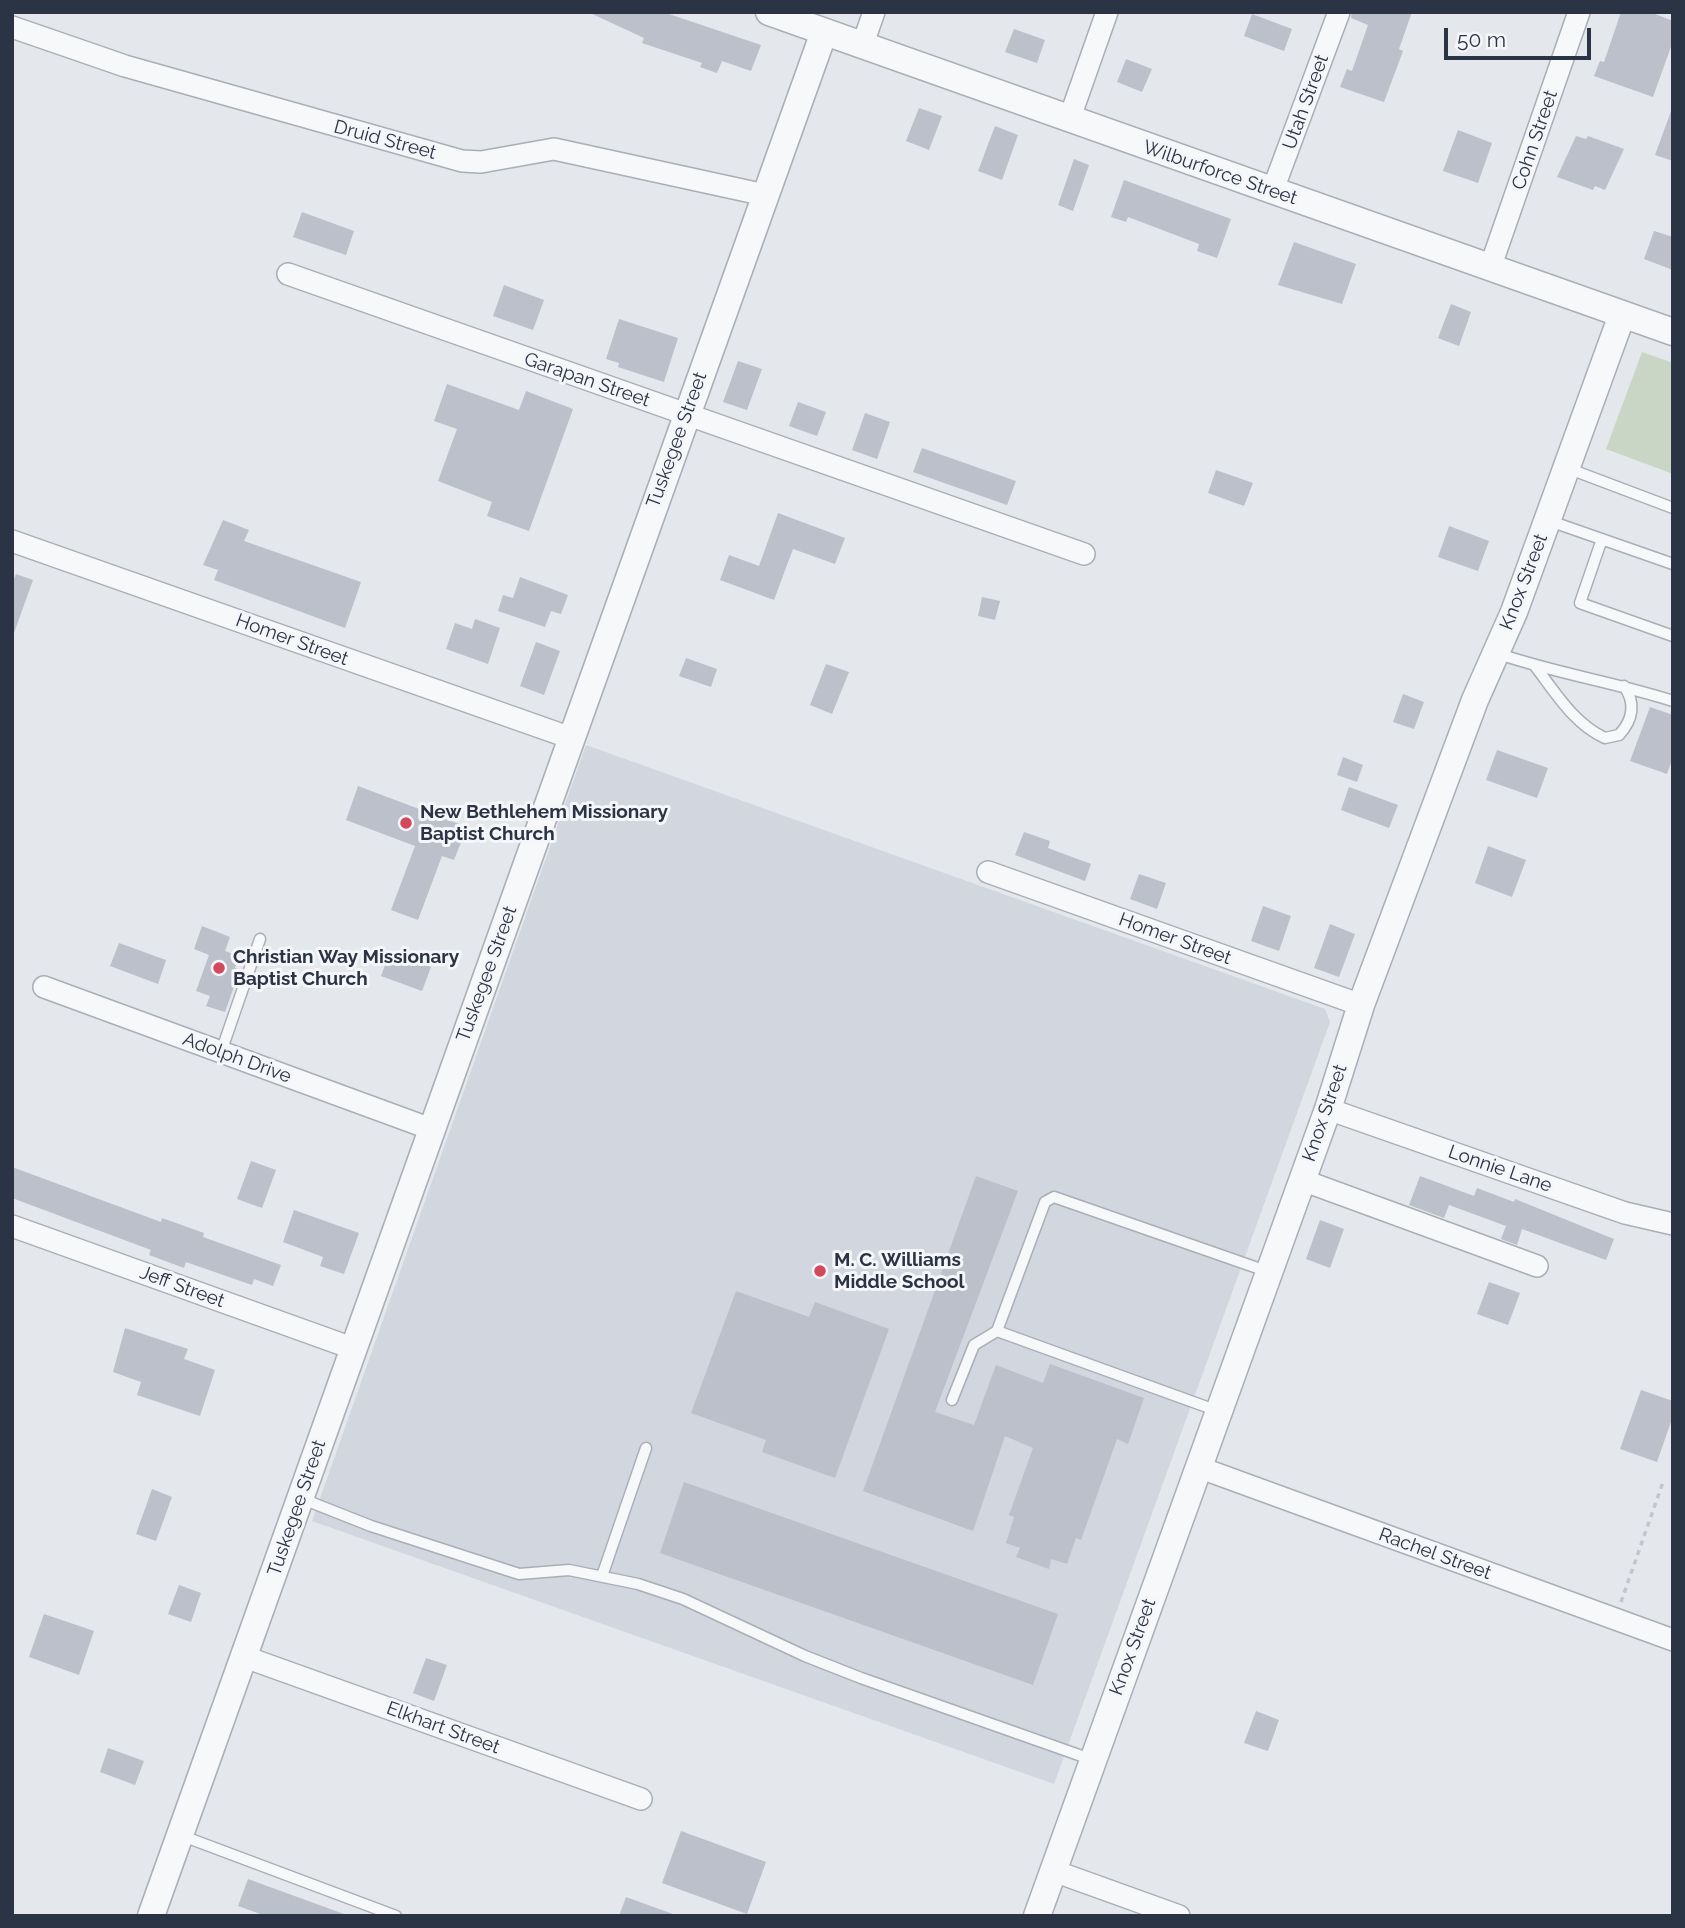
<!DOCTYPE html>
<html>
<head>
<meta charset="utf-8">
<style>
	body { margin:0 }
	#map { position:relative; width:1685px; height:1928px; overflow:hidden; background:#e4e7ec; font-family:Raleway,sans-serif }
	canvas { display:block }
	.frame { position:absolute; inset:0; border:14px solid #2b3445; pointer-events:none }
	.scale { position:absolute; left:1444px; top:28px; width:147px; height:32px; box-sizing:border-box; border:4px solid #2b3445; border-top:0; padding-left:9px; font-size:21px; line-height:24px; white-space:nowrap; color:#2b3445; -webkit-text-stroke:5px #f4f6f9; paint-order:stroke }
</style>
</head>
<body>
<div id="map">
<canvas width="1685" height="1928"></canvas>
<div class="frame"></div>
<div class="scale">50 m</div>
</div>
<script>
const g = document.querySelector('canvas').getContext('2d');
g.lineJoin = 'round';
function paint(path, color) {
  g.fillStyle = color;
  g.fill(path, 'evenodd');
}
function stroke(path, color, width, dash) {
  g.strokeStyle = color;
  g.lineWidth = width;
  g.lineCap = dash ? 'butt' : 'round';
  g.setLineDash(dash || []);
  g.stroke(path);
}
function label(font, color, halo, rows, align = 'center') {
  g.font = font + ' Raleway,sans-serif';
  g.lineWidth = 6;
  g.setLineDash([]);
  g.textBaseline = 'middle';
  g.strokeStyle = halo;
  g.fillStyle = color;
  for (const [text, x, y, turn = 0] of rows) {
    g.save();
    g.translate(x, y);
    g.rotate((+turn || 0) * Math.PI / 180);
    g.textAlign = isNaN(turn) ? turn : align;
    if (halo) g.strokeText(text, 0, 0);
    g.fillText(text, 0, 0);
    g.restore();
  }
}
const built = new Path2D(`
	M586,745l739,264 5,13 -276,762 -742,-263z`);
const green = new Path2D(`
	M1642,352l31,11v111l-67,-25z`);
const building = new Path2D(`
	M588,12h75l98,33 -10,26 -29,-10 -5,12 -17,-6 2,-4 -60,-20 2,-5z
	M1352,12h60l-13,37 4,2 -19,51 -44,-15 7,-18 5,2 16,-46 -17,-7z
	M1621,12h29l23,9v20l-20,56 -59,-21 6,-15 4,1z
	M1252,14l40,15 -8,22 -40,-15z
	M1014,29l31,11 -8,23 -32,-11z
	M1126,59l26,10 -10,23 -25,-10z
	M919,108l23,8 -13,34 -23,-9z
	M1671,111h2v50l-18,-6z
	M995,126l23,9 -16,45 -24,-9z
	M1458,130l34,13 -14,40 -35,-12z
	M1576,136l10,3 2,-3 36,13 -19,41 -10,-4 -2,4 -36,-13z
	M1074,159l15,6 -16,46 -15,-6z
	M1124,180l107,39 -14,39 -20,-7 2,-7 -71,-27 -2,5 -15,-5z
	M302,212l52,19 -8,24 -53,-18z
	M1654,231l19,6v33l-29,-11z
	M1294,242l62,22 -14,40 -64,-19z
	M504,285l40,15 -11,30 -40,-14z
	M1451,304l20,8 -12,34 -21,-8z
	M619,319l59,19 -14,44 -46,-15 1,-4 -13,-4z
	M738,361l24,8 -15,41 -24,-8z
	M447,384l72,26 7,-19 47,18 -44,122 -42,-15 5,-14 -54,-21 19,-52 -23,-8z
	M798,402l28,10 -9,24 -28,-10z
	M865,413l25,9 -13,37 -25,-9z
	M922,448l94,33 -9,24 -94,-33z
	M1216,470l37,13 -9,23 -36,-13z
	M778,513l67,25 -10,26 -42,-15 -19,51 -54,-20 9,-25 30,11z
	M223,520l26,10 -5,11 117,41 -16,46 -131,-48 4,-10 -15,-5z
	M1449,526l40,15 -11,30 -40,-14z
	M16,574l17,6 -19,53 -2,-50z
	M520,577l48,18 -7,19 -10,-3 -6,16 -47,-16 5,-16 10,3z
	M982,597l18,4 -5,19 -17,-4z
	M475,619l25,9 -12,36 -42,-15 9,-26 17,6z
	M536,642l24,9 -16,44 -24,-9z
	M686,658l31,11 -6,18 -32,-11z
	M826,664l23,8 -17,42 -22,-9z
	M1403,694l21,8 -10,27 -21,-7z
	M1650,707l23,8v42l-6,17 -37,-13z
	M1497,750l51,18 -11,30 -51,-18z
	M1343,757l20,8 -6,17 -20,-7z
	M358,786l109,41 -13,33 -12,-4 -24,64 -27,-10 24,-64 -69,-26z
	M1349,787l49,18 -9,23 -48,-18z
	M1024,832l26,9 -2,7 43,16 -6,17 -70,-26z
	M1488,846l38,14 -14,37 -37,-14z
	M1139,874l27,9 -9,26 -27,-10z
	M1263,906l28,10 -12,35 -28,-10z
	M1330,924l25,10 -16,43 -25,-9z
	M202,926l28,11 -5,14 14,5 -4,12 5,2 -15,42 -19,-6 4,-10 -14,-5 13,-36 -15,-6z
	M119,943l47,17 -8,24 -48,-18z
	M390,952l41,15 -9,24 -41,-15z
	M251,1161l25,9 -14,38 -25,-9z
	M12,1167l149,55 1,-4 42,15 -1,4 78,28 -8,21 -19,-7 -2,6 -66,-23 -2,6 -35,-13 2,-5 -139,-52z
	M976,1176l42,15 -83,221 39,13 22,-60 47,18 7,-19 94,34 -16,46 -11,-5 -36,101 -5,-2 -9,26 -16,-5 -2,10 -33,-12 4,-9 -14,-5 8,-26 -5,-2 24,-67 -28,-12 -32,95 -110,-40z
	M1420,1176l54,20 3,-8 37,14 1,-3 99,40 -8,21 -84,-31 -5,16 -16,-6 5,-13 -57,-21 -5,13 -35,-13z
	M294,1210l65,23 -15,41 -24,-8 3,-9 -40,-15z
	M1320,1220l24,9 -14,39 -24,-9z
	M1489,1282l31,11 -12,32 -31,-11z
	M736,1291l73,26 6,-15 74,27 -54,149 -73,-26 4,-12 -75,-27z
	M125,1328l63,21 -4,10 31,11 -15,46 -63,-21 4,-13 -28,-10z
	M1641,1390l32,11v15l-16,46 -37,-13z
	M684,1482l374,132 -25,71 -373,-132z
	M152,1489l20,8 -16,44 -20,-7z
	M179,1585l22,8 -10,29 -23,-8z
	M44,1614l50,17 -15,44 -50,-18z
	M426,1658l21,7 -13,36 -21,-8z
	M1256,1711l23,9 -11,31 -24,-8z
	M108,1748l36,13 -9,24 -35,-13z
	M681,1831l85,31 -19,52 -85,-31z
	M248,1879l96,35 -1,2h-77l-28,-10z
	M626,1897l47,17v2h-54z`);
const path = new Path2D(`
	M1621,1602l42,-120`);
const service = new Path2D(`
	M1567,468l106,40
	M1547,520l126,44
	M1602,539l-22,64 93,33
	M1496,653c58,20 118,29 177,48
	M1535,666c20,26 39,58 70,72l14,-3c14,-15 17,-32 5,-49
	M221,1052l39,-113
	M952,1400l22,-55 23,-14
	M1218,1411l-221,-80 48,-129 9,-5 215,75
	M300,1498l71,28 148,48 50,-4 69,14 45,15 122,57 56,22 232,82
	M602,1576l44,-128
	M180,1835l216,81`);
const minor = new Path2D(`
	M12,27l113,39 337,95 19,1 73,-13 211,46
	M862,46l12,-34
	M1069,120l38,-108
	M1272,192l67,-180
	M1490,268l89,-256
	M288,274l796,280
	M12,541l559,197
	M988,872l373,133
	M44,987l387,142
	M1328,1109l297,104 48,11
	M1302,1180l235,86
	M12,1226l340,122
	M1198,1467l475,173
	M245,1657l396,142
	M1054,1871l125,45`);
const tertiary = new Path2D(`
	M769,12l904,320
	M151,1916l673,-1884
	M1037,1916l291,-807 33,-104 114,-305 39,-88 108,-297`);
const markers = [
	[406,823,7,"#d1495b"],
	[219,968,7,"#d1495b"],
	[820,1271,7,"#d1495b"]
];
const streetNames = [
	["Utah Street",1306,102,-70],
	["Druid Street",385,140,15],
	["Cohn Street",1535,140,-71],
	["Wilburforce Street",1220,173,19],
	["Garapan Street",587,380,19],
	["Tuskegee Street",677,440,-70],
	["Knox Street",1524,582,-69],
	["Homer Street",292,640,20],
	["Homer Street",1175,939,20],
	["Tuskegee Street",487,974,-70],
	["Adolph Drive",237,1058,20],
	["Knox Street",1325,1113,-71],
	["Lonnie Lane",1500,1169,19],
	["Jeff Street",182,1287,20],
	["Tuskegee Street",297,1508,-71],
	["Rachel Street",1435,1554,20],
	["Knox Street",1133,1647,-70],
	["Elkhart Street",443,1728,20]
];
const poiNames = [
	["New Bethlehem Missionary",420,812],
	["Baptist Church",420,834],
	["Christian Way Missionary",233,957],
	["Baptist Church",233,979],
	["M. C. Williams",834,1260],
	["Middle School",834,1282]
];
paint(built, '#d2d6de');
paint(green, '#c9d6c5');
paint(building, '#bbc0ca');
stroke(service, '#a9aeb7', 13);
stroke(minor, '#a9aeb7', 24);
stroke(tertiary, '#a9aeb7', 29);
stroke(path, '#c2c5cb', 3.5, [5, 5]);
stroke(service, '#f7f8fa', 10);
stroke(minor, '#f7f8fa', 21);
stroke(tertiary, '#f7f8fa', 26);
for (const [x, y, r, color] of markers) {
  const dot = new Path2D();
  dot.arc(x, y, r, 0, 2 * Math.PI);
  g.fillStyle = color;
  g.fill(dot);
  stroke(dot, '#f4f6f9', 2.5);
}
label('19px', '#2b3445', '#f4f6f9', streetNames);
label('bold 19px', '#2b3445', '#f4f6f9', poiNames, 'left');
</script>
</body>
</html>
